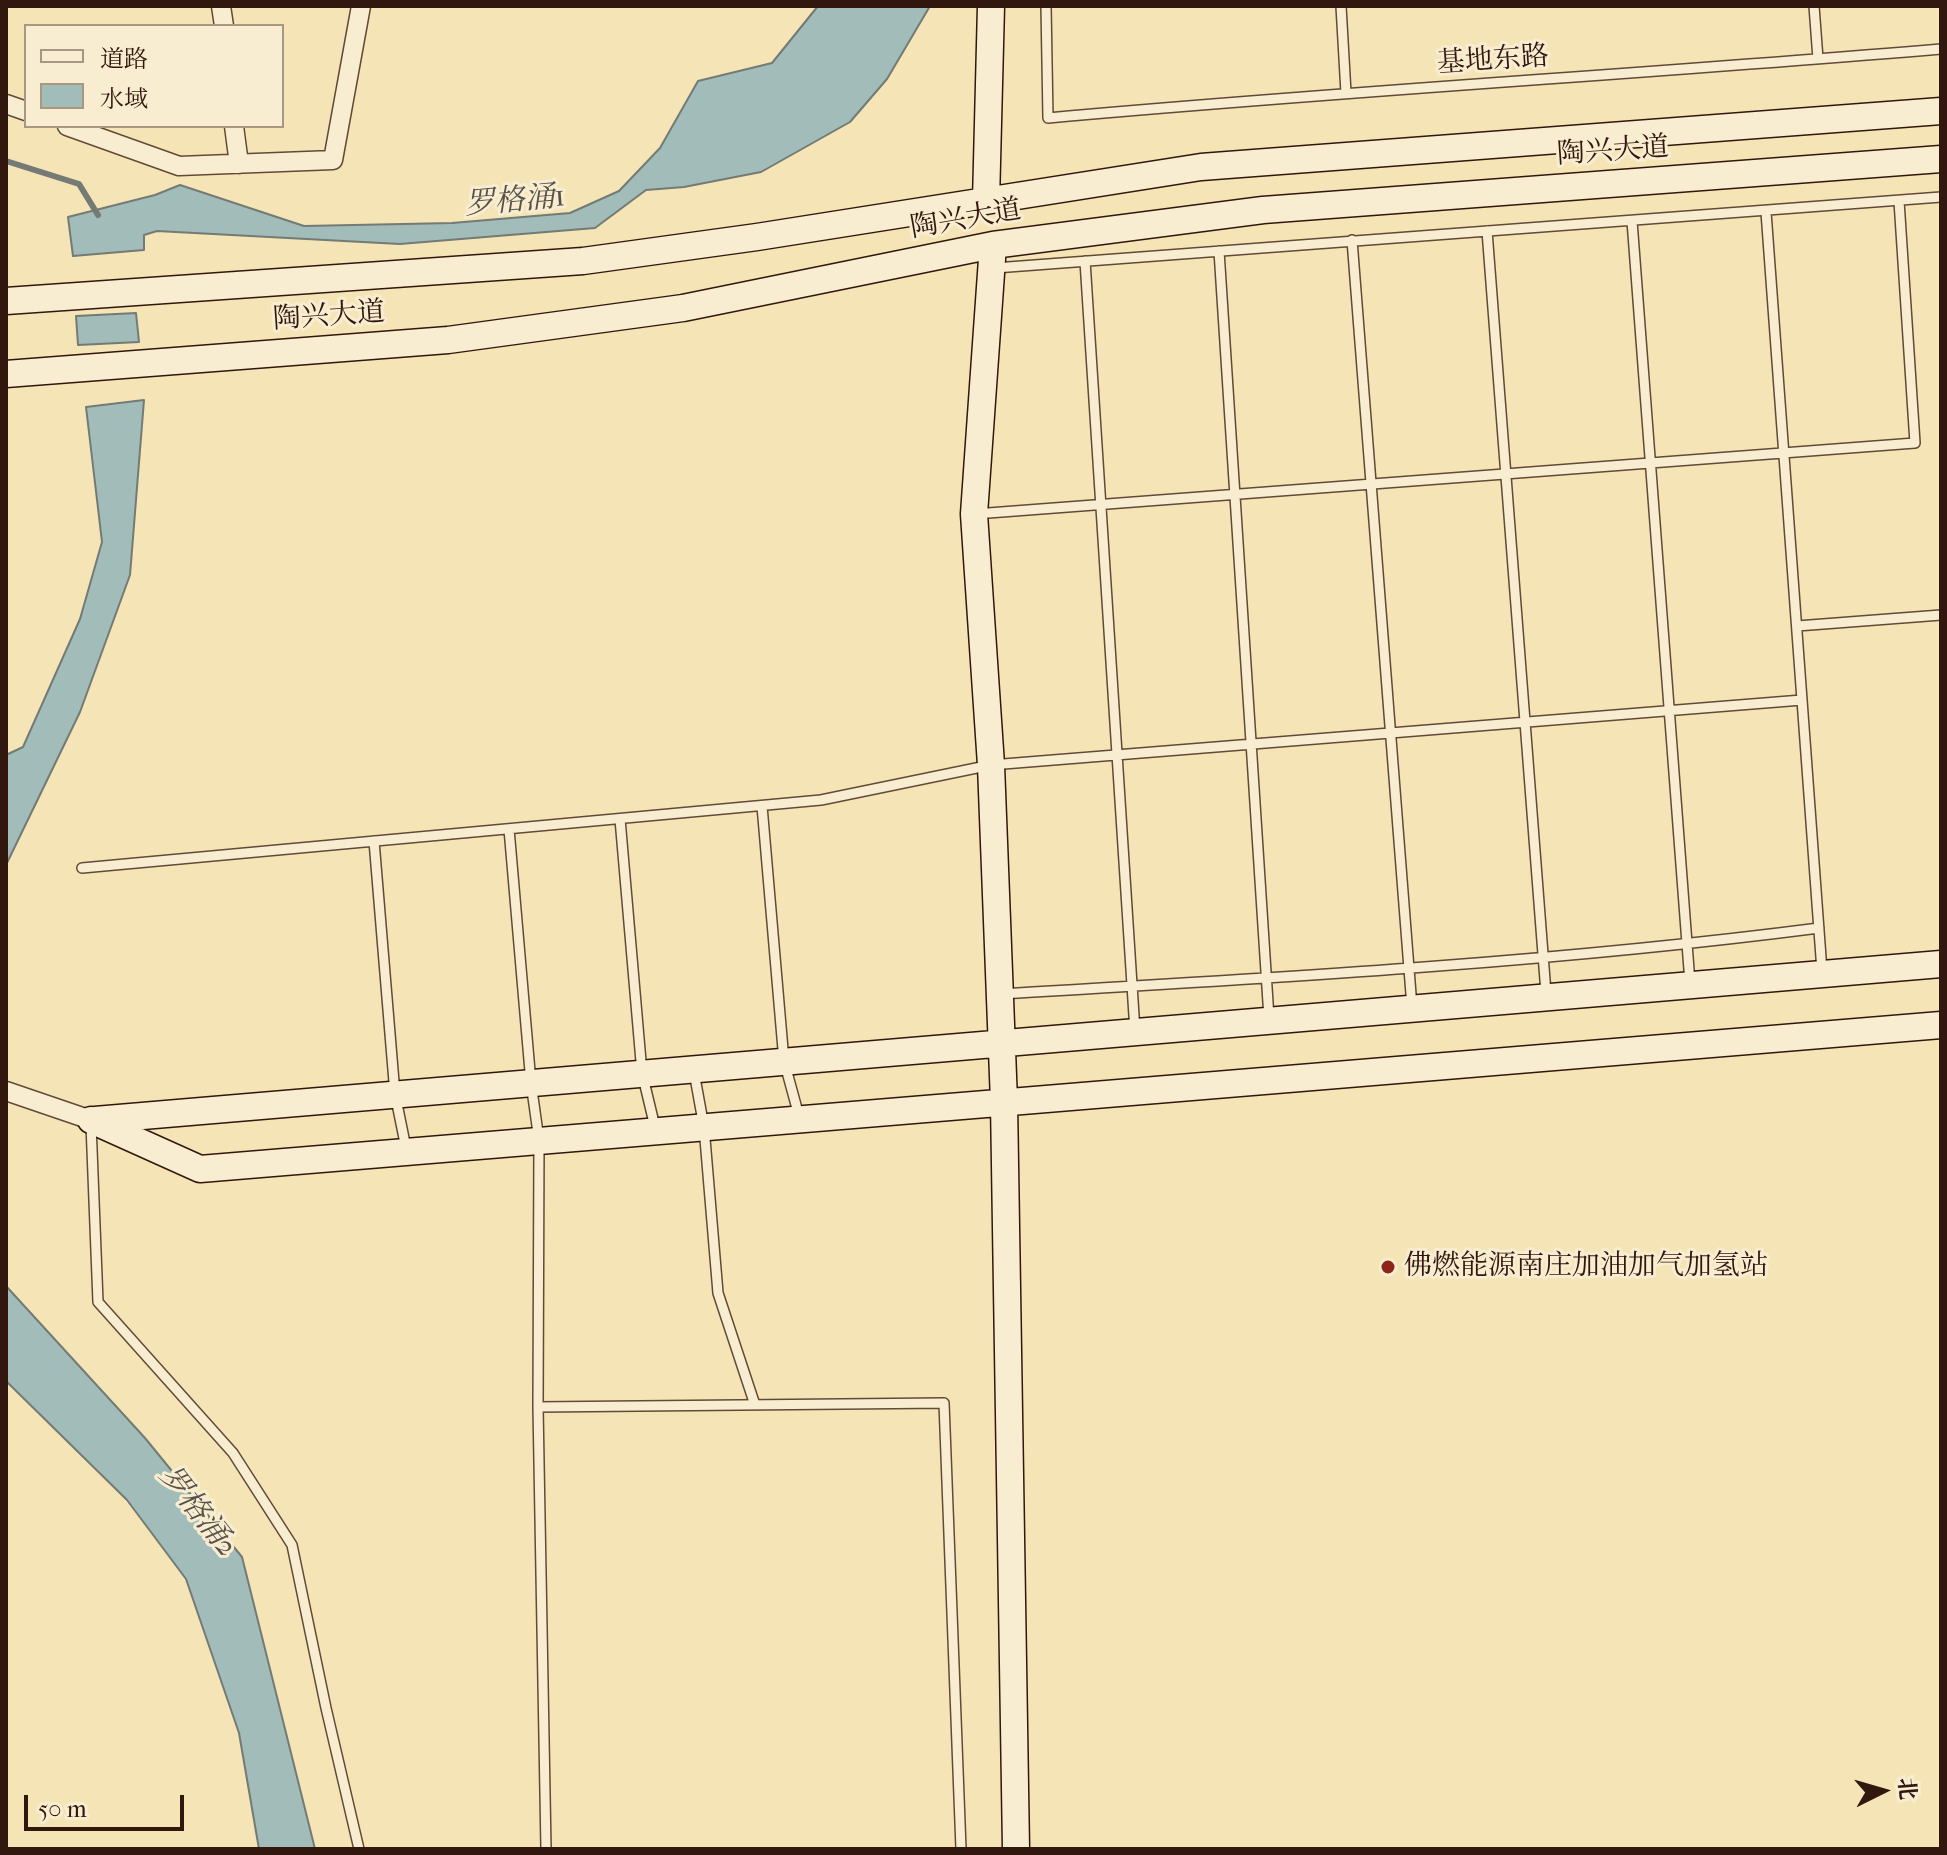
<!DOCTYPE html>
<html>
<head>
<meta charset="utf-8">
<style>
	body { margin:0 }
	#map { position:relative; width:1947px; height:1855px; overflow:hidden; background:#f4e4b6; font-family:"IM FELL French Canon","Noto Serif SC",serif }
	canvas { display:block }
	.frame { position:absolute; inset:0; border:8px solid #31170d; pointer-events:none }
	.legend { position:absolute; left:24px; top:24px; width:260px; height:104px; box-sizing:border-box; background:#f8edd0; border:2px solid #a89782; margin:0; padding:10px 14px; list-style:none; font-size:24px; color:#31170d }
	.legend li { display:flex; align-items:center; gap:16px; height:40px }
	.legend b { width:40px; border:2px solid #a89782 }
	.north { position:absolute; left:1843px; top:1751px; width:80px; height:80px; -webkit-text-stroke:6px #f8edd0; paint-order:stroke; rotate:85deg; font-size:22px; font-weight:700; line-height:32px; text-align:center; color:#31170d }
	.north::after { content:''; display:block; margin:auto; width:28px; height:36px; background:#31170d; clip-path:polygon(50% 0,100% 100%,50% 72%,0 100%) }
	.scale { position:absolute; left:24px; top:1795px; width:160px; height:36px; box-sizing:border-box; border:4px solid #31170d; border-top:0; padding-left:10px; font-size:24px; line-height:28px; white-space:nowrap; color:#31170d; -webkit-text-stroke:6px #f8edd0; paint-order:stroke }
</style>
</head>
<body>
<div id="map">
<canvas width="1947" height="1855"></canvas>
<div class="frame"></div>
<ul class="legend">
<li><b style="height:10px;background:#f8edd0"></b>道路</li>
<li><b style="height:22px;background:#a1bcb9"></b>水域</li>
</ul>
<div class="north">北</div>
<div class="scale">50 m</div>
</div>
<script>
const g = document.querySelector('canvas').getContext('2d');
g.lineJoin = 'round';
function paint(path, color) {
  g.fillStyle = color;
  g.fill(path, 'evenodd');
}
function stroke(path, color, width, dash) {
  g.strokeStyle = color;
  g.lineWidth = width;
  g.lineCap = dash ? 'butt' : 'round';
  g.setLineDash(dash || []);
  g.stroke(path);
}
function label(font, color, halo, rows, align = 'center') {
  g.font = font + ' "IM FELL French Canon","Noto Serif SC",serif';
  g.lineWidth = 6;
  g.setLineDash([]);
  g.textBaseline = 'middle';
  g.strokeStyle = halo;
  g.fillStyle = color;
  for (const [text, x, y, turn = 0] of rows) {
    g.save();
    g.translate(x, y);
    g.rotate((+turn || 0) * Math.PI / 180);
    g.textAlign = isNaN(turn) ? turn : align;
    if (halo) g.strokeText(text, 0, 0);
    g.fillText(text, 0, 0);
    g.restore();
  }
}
const water = new Path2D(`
	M818,6h112l-43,73 -37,43 -89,50 -77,15 -38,3 -51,38 -195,16 -243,-13 -13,4v15l-71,6 -5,-39 87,-22 25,-10 124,41 148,-3 118,-10 49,-22 41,-43 38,-67 74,-18z
	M136,313l3,29 -61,3 -2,-29z
	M144,400l-14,175 -50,137 -74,153v-110l17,-8 57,-128 22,-77 -16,-135z
	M6,1286l139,152 97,119 73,292h-56l-20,-116 -53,-154 -59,-79 -121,-119z`);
const stream = new Path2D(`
	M6,161l73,23 19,31`);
const lane = new Path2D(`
	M1046,6l2,112c298,-27 596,-44 893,-69
	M1341,6l5,87
	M1814,6l4,53
	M1766,212l56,759
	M1632,221l58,762
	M1487,231l59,762
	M1352,240l60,767
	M1219,251l50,767
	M1085,261l50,770
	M995,268l946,-71
	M975,514l940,-71 -16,-242
	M1797,626l144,-11
	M762,806l22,255 15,55
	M620,819l22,254 13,54
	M509,829l22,254 8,57 -1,267 406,-4 17,446
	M374,841l21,253 11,54
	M82,868l739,-68 170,-35 811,-65
	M1001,994c273,-16 547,-31 818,-66
	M694,1072l10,55 14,166 37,112
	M91,1124l7,178 135,151 59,92 34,163 33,141
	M538,1407l8,442`);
const street = new Path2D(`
	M221,6l3,20
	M6,104l20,7
	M67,126l112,40 154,-6 28,-154
	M234,126l5,38
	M6,1091l85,29`);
const secondary = new Path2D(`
	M986,201l5,-195
	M993,245l-19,269 17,251 13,337 12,747
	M6,301l577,-40 174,-24 444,-70 740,-56
	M6,374l442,-34 235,-32 310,-63 270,-35 678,-51
	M91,1120l109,49 1741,-144
	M95,1120l1846,-156`);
const markers = [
	[1388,1267,8,"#8f2418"]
];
const streetNames = [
	["基地东路",1493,61,-4],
	["陶兴大道",1613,152,-4],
	["陶兴大道",966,220,-10],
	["陶兴大道",329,317,-4]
];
const poiNames = [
	["佛燃能源南庄加油加气加氢站",1404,1267]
];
const waterNames = [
	["罗格涌1",515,202,-5],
	["罗格涌2",197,1512,52]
];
paint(water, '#a1bcb9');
stroke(water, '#747a74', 2);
stroke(stream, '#747a74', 6);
stroke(lane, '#624a37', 12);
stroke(street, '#624a37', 21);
stroke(secondary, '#31170d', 29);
stroke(lane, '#f8edd0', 9);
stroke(street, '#f8edd0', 18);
stroke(secondary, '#f8edd0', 26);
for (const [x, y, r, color] of markers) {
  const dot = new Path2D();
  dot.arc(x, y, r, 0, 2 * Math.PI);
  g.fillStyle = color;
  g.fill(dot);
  stroke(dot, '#f8edd0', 3);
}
label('28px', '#31170d', '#f8edd0', streetNames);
label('28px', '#31170d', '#f8edd0', poiNames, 'left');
label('italic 30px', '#585149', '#f8edd0', waterNames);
</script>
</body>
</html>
